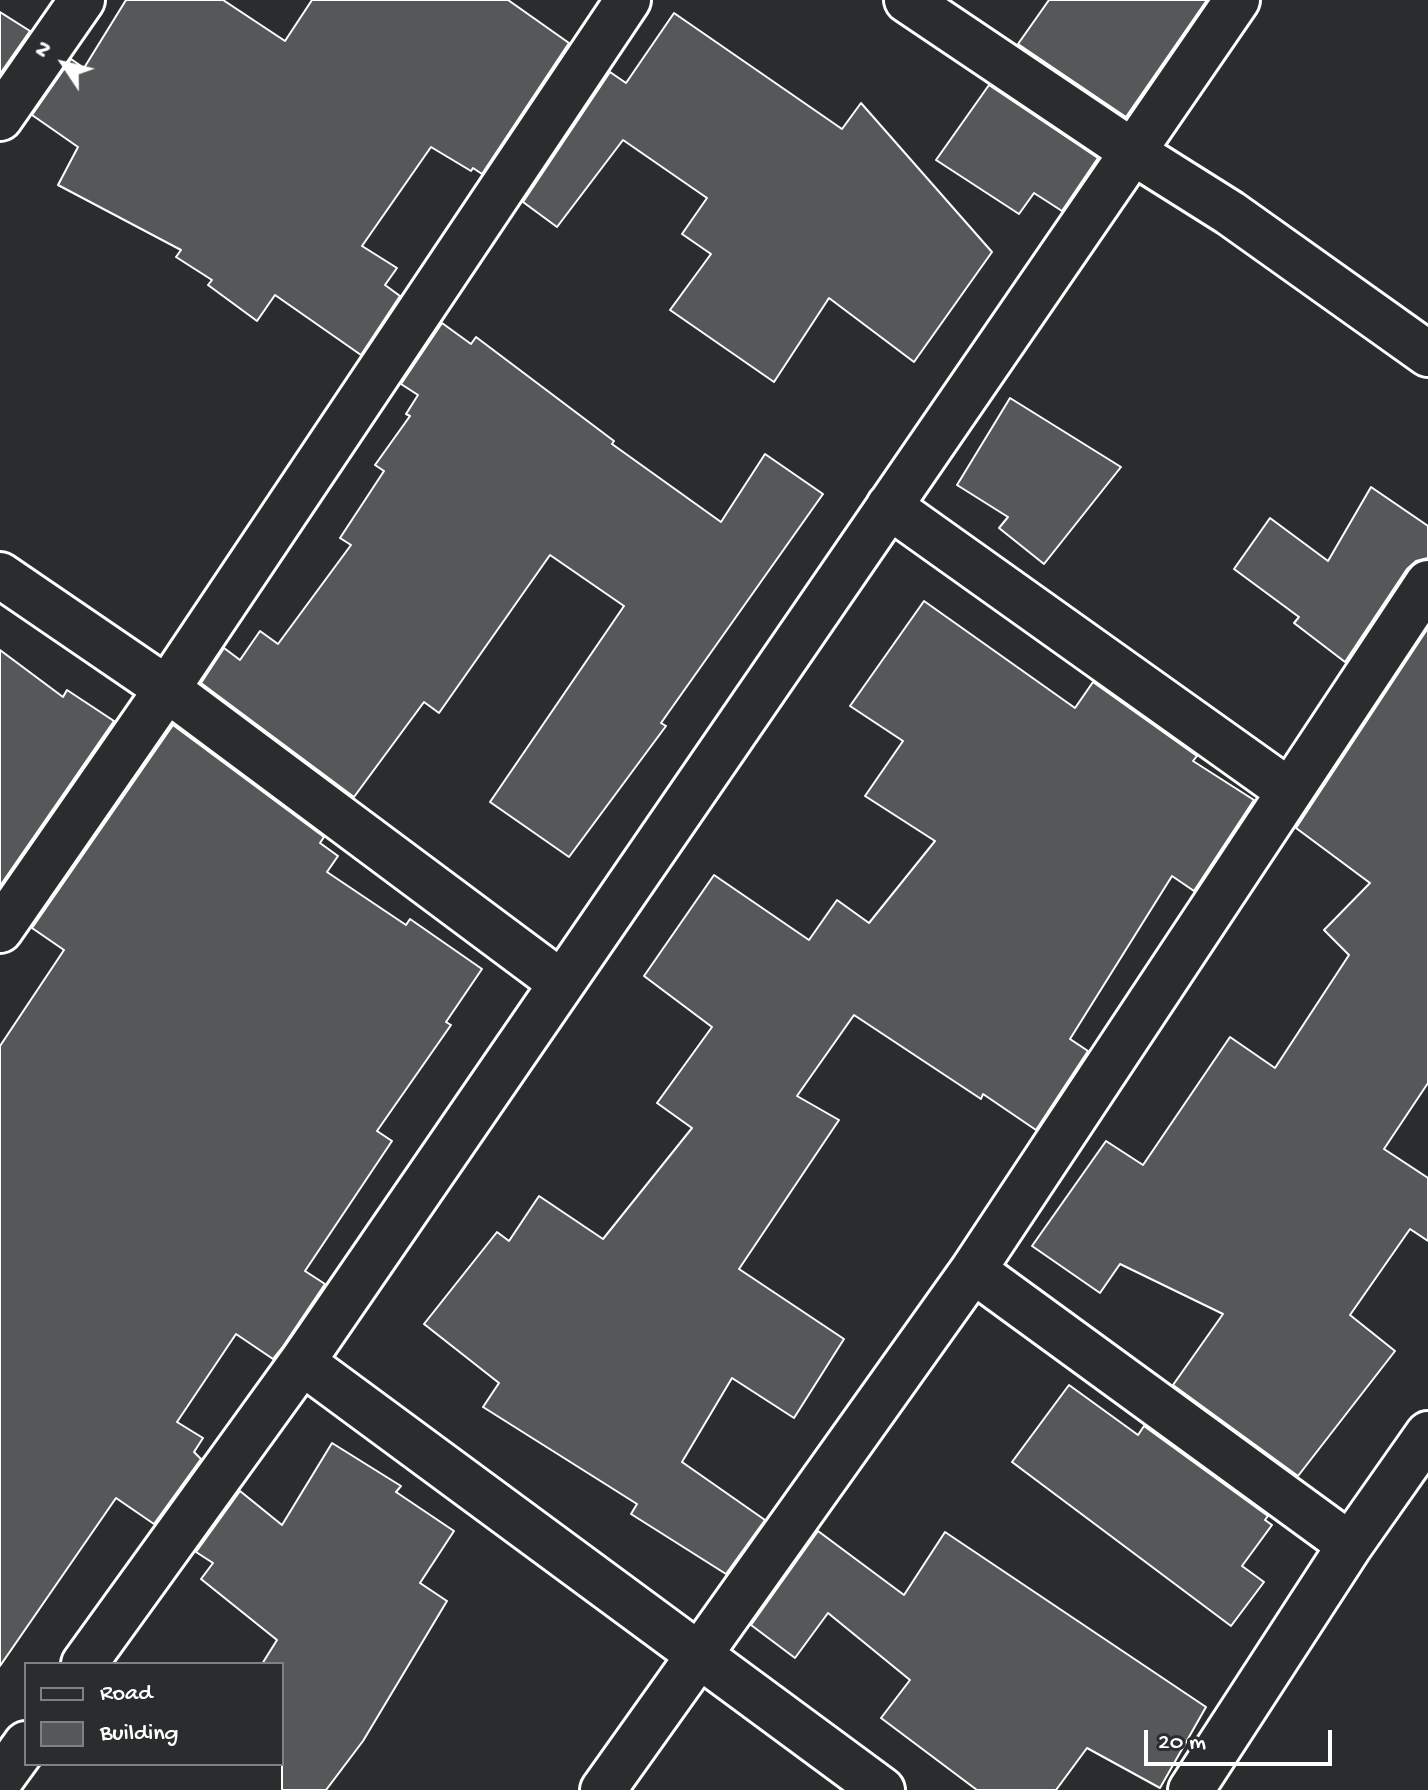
<!DOCTYPE html>
<html>
<head>
<meta charset="utf-8">
<style>
	body { margin:0 }
	#map { position:relative; width:1428px; height:1790px; overflow:hidden; background:#2a2d2e; font-family:"Gochi Hand",sans-serif }
	canvas { display:block }
	.legend { position:absolute; left:24px; top:1662px; width:260px; height:104px; box-sizing:border-box; background:#2a2d2e; border:2px solid #7f8182; margin:0; padding:10px 14px; list-style:none; font-size:24px; color:#fff }
	.legend li { display:flex; align-items:center; gap:16px; height:40px }
	.legend b { width:40px; border:2px solid #7f8182 }
	.north { position:absolute; left:24px; top:24px; width:80px; height:80px; -webkit-text-stroke:6px #2a2d2e; paint-order:stroke; rotate:305deg; font-size:22px; font-weight:700; line-height:32px; text-align:center; color:#fff }
	.north::after { content:''; display:block; margin:auto; width:28px; height:36px; background:#fff; clip-path:polygon(50% 0,100% 100%,50% 72%,0 100%) }
	.scale { position:absolute; left:1144px; top:1730px; width:188px; height:36px; box-sizing:border-box; border:4px solid #fff; border-top:0; padding-left:10px; font-size:24px; line-height:28px; white-space:nowrap; color:#fff; -webkit-text-stroke:6px #2a2d2e; paint-order:stroke }
</style>
</head>
<body>
<div id="map">
<canvas width="1428" height="1790"></canvas>
<ul class="legend">
<li><b style="height:10px;background:#2a2d2e"></b>Road</li>
<li><b style="height:22px;background:#555758"></b>Building</li>
</ul>
<div class="north">N</div>
<div class="scale">20 m</div>
</div>
<script>
const g = document.querySelector('canvas').getContext('2d');
g.lineJoin = 'round';
function paint(path, color) {
  g.fillStyle = color;
  g.fill(path, 'evenodd');
}
function stroke(path, color, width, dash) {
  g.strokeStyle = color;
  g.lineWidth = width;
  g.lineCap = dash ? 'butt' : 'round';
  g.setLineDash(dash || []);
  g.stroke(path);
}
const building = new Path2D(`
	M126,0h97l62,41 27,-41h196l61,43 -87,131 -9,-6 -2,3 -40,-24 -69,99 35,22 -12,17 15,11 -39,59 -86,-60 -18,26 -49,-36 4,-5 -36,-23 5,-7 -123,-65 20,-38 -46,-32 39,-56 13,9z
	M1049,0h158l-81,117 -108,-73z
	M0,12l30,19 -30,43z
	M674,13l168,116 19,-26 131,149 -78,110 -85,-64 -55,84 -104,-72 41,-56 -29,-20 25,-36 -84,-58 -66,87 -34,-25 87,-130 16,11z
	M989,85l109,73 -36,53 -28,-18 -15,21 -83,-54z
	M442,323l29,21 5,-7 138,104 -2,3 109,78 44,-68 58,40 -162,229 5,3 -97,131 -79,-55 134,-196 -74,-51 -111,158 -15,-11 -70,95 -153,-114 23,-35 16,12 20,-29 18,13 73,-99 -11,-7 44,-67 -9,-6 35,-49 -4,-2 12,-19 -17,-11z
	M1010,398l111,69 -77,97 -45,-36 9,-11 -51,-32z
	M1371,487l57,39v32l-12,3 -9,8 -62,93 -51,-39 5,-6 -65,-48 36,-51 58,43z
	M924,601l151,107 18,-26 104,74 -4,5 61,39 -60,91 -22,-15 -102,163 18,12 -52,79 -53,-36 -2,5 -127,-84 -57,81 42,24 -100,149 105,70 -50,79 -62,-40 -50,84 83,58 -39,54 -95,-60 6,-10 -154,-97 16,-24 -75,-59 73,-92 12,9 30,-45 64,43 89,-111 -35,-25 55,-76 -68,-51 70,-101 95,65 28,-40 32,23 66,-82 -70,-45 38,-55 -53,-35z
	M1428,628v455l-44,66 44,29v63l-18,-12 -60,86 45,36 -97,125 -125,-91 50,-71 -103,-50 -20,29 -68,-47 74,-105 37,24 87,-128 45,31 74,-113 -25,-25 46,-47 -74,-55z
	M0,650l63,47 4,-7 47,31 -114,165z
	M173,725l151,112 -4,6 18,13 -11,16 79,53 4,-6 72,50 -36,53 5,3 -74,106 15,10 -87,130 20,13 -43,64 -9,11 -37,-25 -59,88 26,16 -9,14 7,7 -47,65 -38,-26 -116,168v-620l64,-96 -32,-22z
	M1069,1385l69,50 6,-9 124,90 -3,4 7,5 -30,41 22,16 -33,44 -219,-164z
	M332,1443l69,43 -5,6 58,39 -34,52 27,18 -84,140 -37,49h-44v-126h-20l15,-24 -76,-61 12,-16 -17,-11 44,-61 42,34z
	M818,1531l86,64 41,-63 261,175 -46,81 -73,-40 -31,42h-79l-96,-72 29,-38 -82,-67 -33,45 -44,-33z`);
const minor = new Path2D(`
	M907,0l226,152 97,61 198,141
	M0,118l82,-118
	M889,506l400,285
	M0,575l167,114 393,293
	M0,930l167,-241 461,-689
	M973,1270l377,275
	M302,1362l580,428
	M84,1664l218,-302 935,-1362
	M0,1780l26,-36
	M603,1790l370,-520 455,-687
	M1191,1790l159,-245 78,-111`);
paint(building, '#555758');
stroke(building, '#fff', 2);
stroke(minor, '#fff', 50);
stroke(minor, '#2a2d2e', 44);
</script>
</body>
</html>
